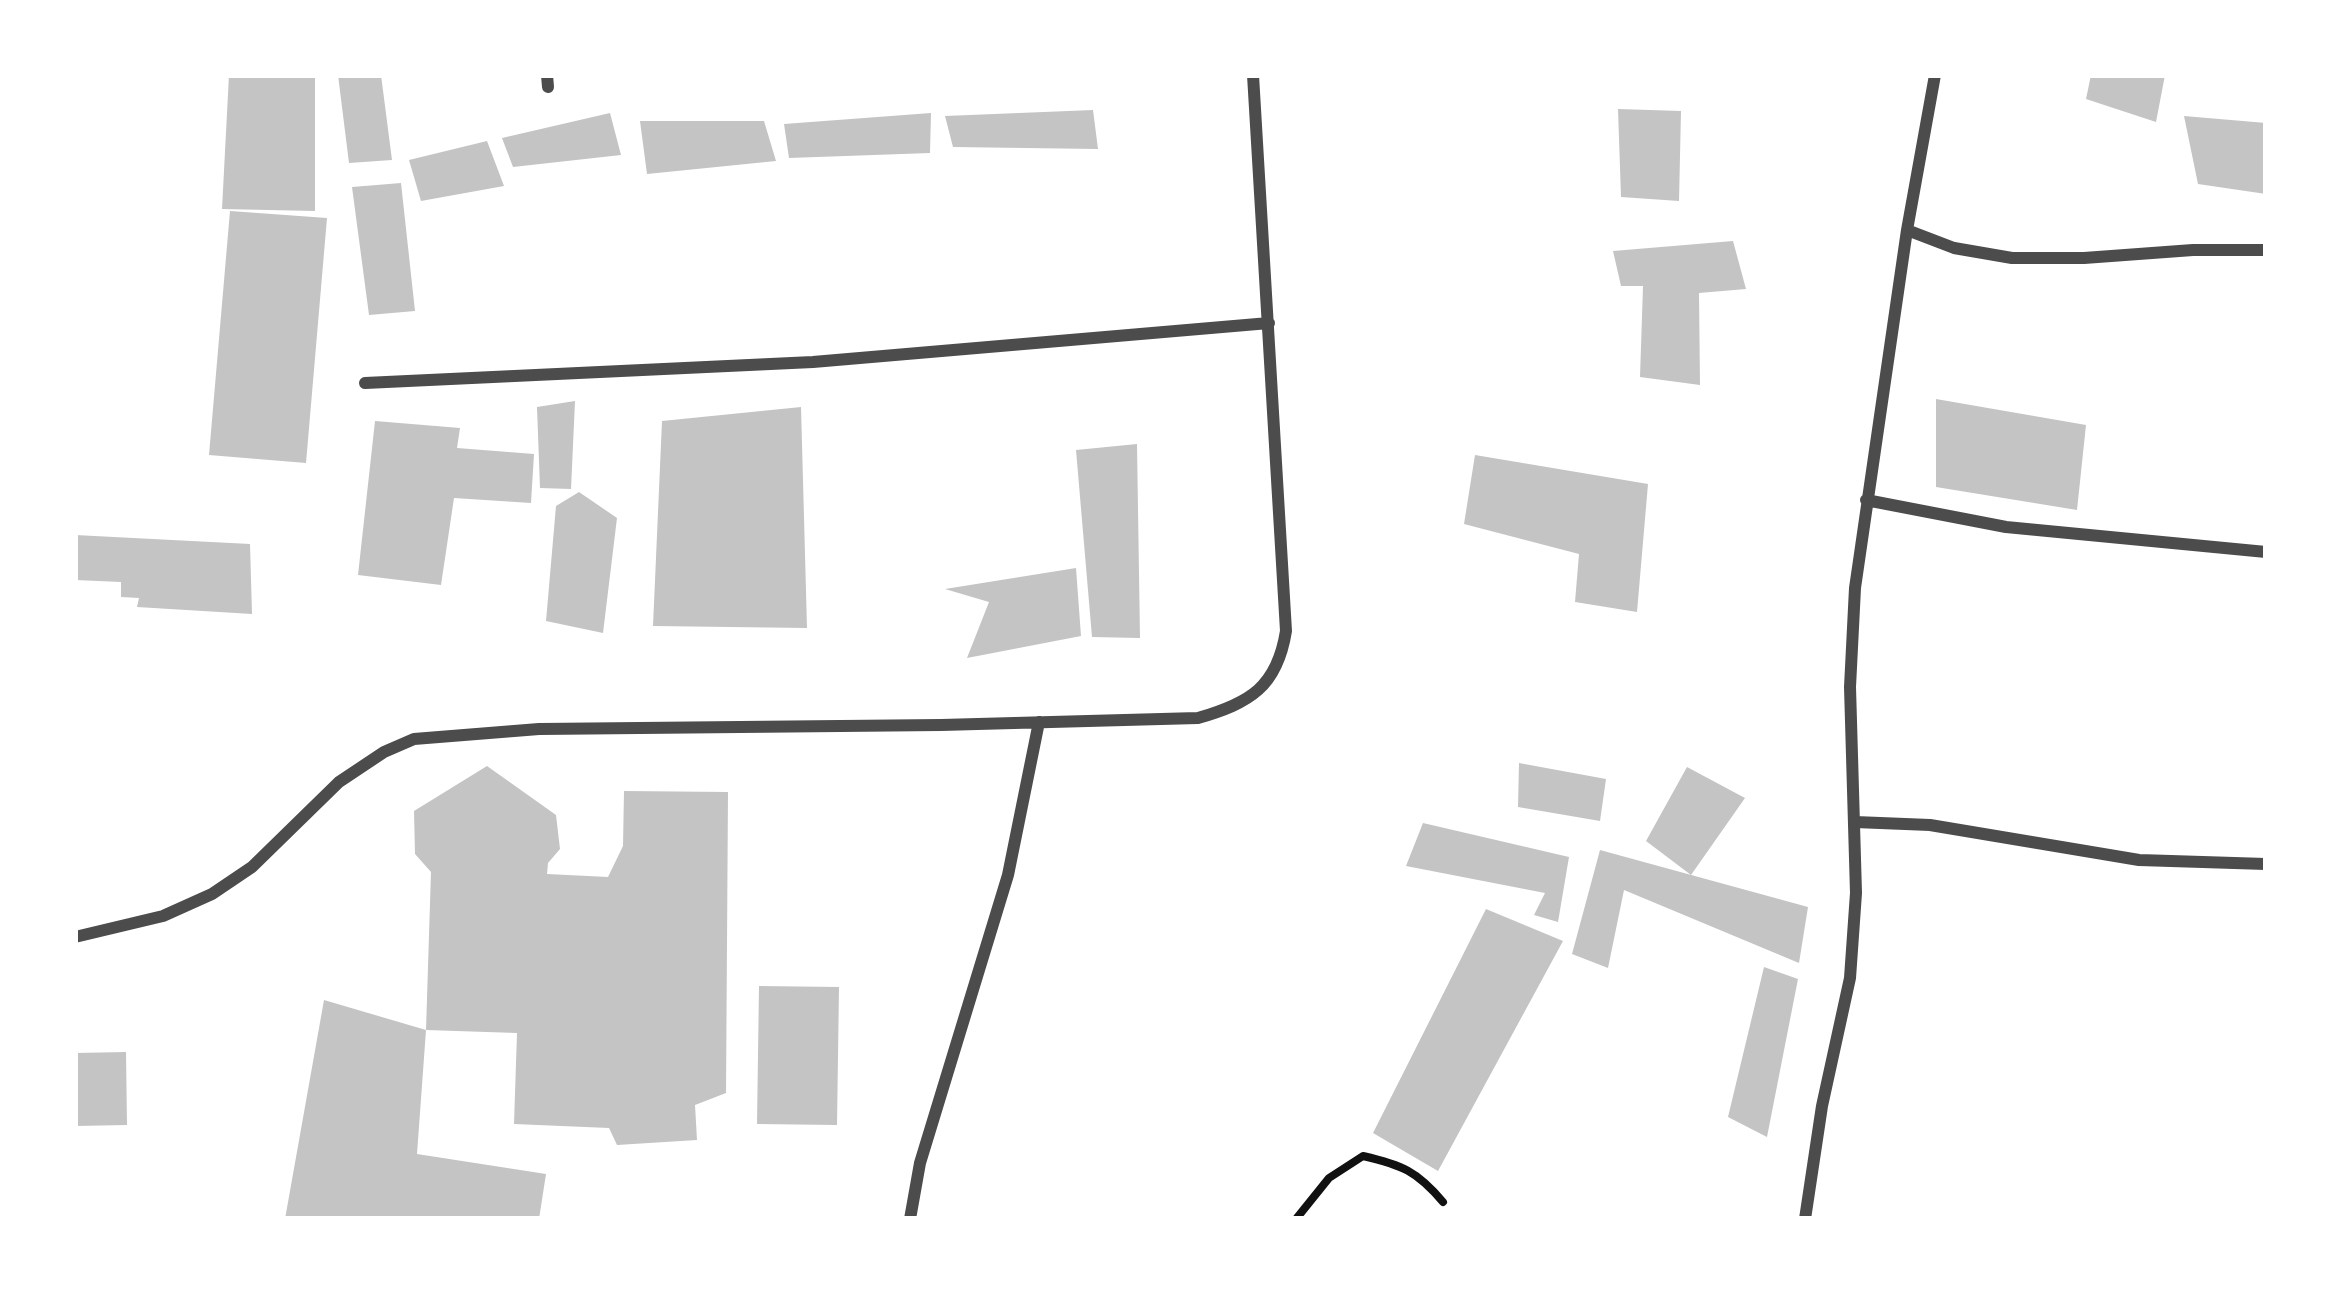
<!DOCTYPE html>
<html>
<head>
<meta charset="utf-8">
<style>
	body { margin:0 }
	#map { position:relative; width:2341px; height:1294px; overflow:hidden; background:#fff; font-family:Commissioner,sans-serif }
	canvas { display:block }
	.frame { position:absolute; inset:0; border:78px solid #fff; pointer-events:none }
</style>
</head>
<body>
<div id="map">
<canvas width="2341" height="1294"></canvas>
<div class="frame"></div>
</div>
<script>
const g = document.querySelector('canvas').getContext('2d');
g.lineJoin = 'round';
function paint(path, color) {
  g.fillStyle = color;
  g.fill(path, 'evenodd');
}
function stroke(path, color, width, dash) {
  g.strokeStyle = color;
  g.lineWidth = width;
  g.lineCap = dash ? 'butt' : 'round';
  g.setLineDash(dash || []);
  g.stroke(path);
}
const building = new Path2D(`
	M229,75h86v136l-93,-2z
	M338,75h43l11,85 -43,3z
	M2091,75h74l-9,47 -70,-23z
	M1618,109l63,2 -2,90 -58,-4z
	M1093,110l5,39 -145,-2 -8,-31z
	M610,113l11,42 -108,12 -11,-29z
	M931,113l-1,40 -141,5 -5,-34z
	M2184,116l82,7v71l-68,-10z
	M640,121h124l12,40 -129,13z
	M487,141l17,45 -83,15 -12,-41z
	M401,183l14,128 -46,4 -17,-128z
	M230,211l97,7 -21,245 -97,-8z
	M1733,241l13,48 -47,4 1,92 -60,-8 3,-91h-22l-8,-35z
	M1936,399l150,26 -9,85 -141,-23z
	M575,401l-4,88 -31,-1 -3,-81z
	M801,407l6,221 -154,-2 9,-205z
	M375,421l85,7 -3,20 77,6 -3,49 -77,-5 -13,87 -83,-10z
	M1137,444l3,194 -48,-1 -16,-187z
	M1475,455l173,29 -11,128 -62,-10 4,-48 -115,-30z
	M579,492l38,26 -14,115 -57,-12 10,-115z
	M75,535l175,9 2,70 -115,-7 2,-9 -18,-1v-15l-46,-2z
	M1076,568l5,68 -114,22 22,-56 -44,-13z
	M1519,763l87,16 -6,42 -82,-14z
	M487,766l69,49 4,34 -12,14 -1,11 61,3 15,-31 1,-55 104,1 -2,301 -31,12 2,35 -80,5 -8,-17 -95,-4 3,-91 -91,-3 5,-158 -16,-18 -1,-43z
	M1687,767l58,31 -54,77 -45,-34z
	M1423,823l146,34 -11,65 -24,-7 11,-22 -139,-27z
	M1600,850l208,57 -9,56 -175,-73 -16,78 -36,-14z
	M1486,909l77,32 -125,230 -65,-38z
	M1764,967l34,12 -31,158 -39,-20z
	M759,986l80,1 -2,138 -80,-1z
	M324,1000l102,30 -9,124 129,20 -7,45h-254z
	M126,1052l1,73 -52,1v-73z`);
const path = new Path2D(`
	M1296,1219l33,-41 34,-22c39,9 54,15 80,46`);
const minor = new Path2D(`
	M547,75l1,12
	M1907,230l47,18 58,10h72l109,-8h73
	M365,383l448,-21 456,-39
	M1866,500l140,27 260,25
	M1855,822l75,3 209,35 127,4
	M75,937l88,-21 49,-22 40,-27 87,-85 45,-30 30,-13 125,-10 402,-4 257,-7c52,-15 79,-31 88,-87l-33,-556
	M910,1219l10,-56 88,-288 31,-153
	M1805,1219l17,-113 28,-128 6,-85 -6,-206 5,-99 52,-358 28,-155`);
paint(building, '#c4c4c4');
stroke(path, '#111', 8);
stroke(minor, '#4c4c4c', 12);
</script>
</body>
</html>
